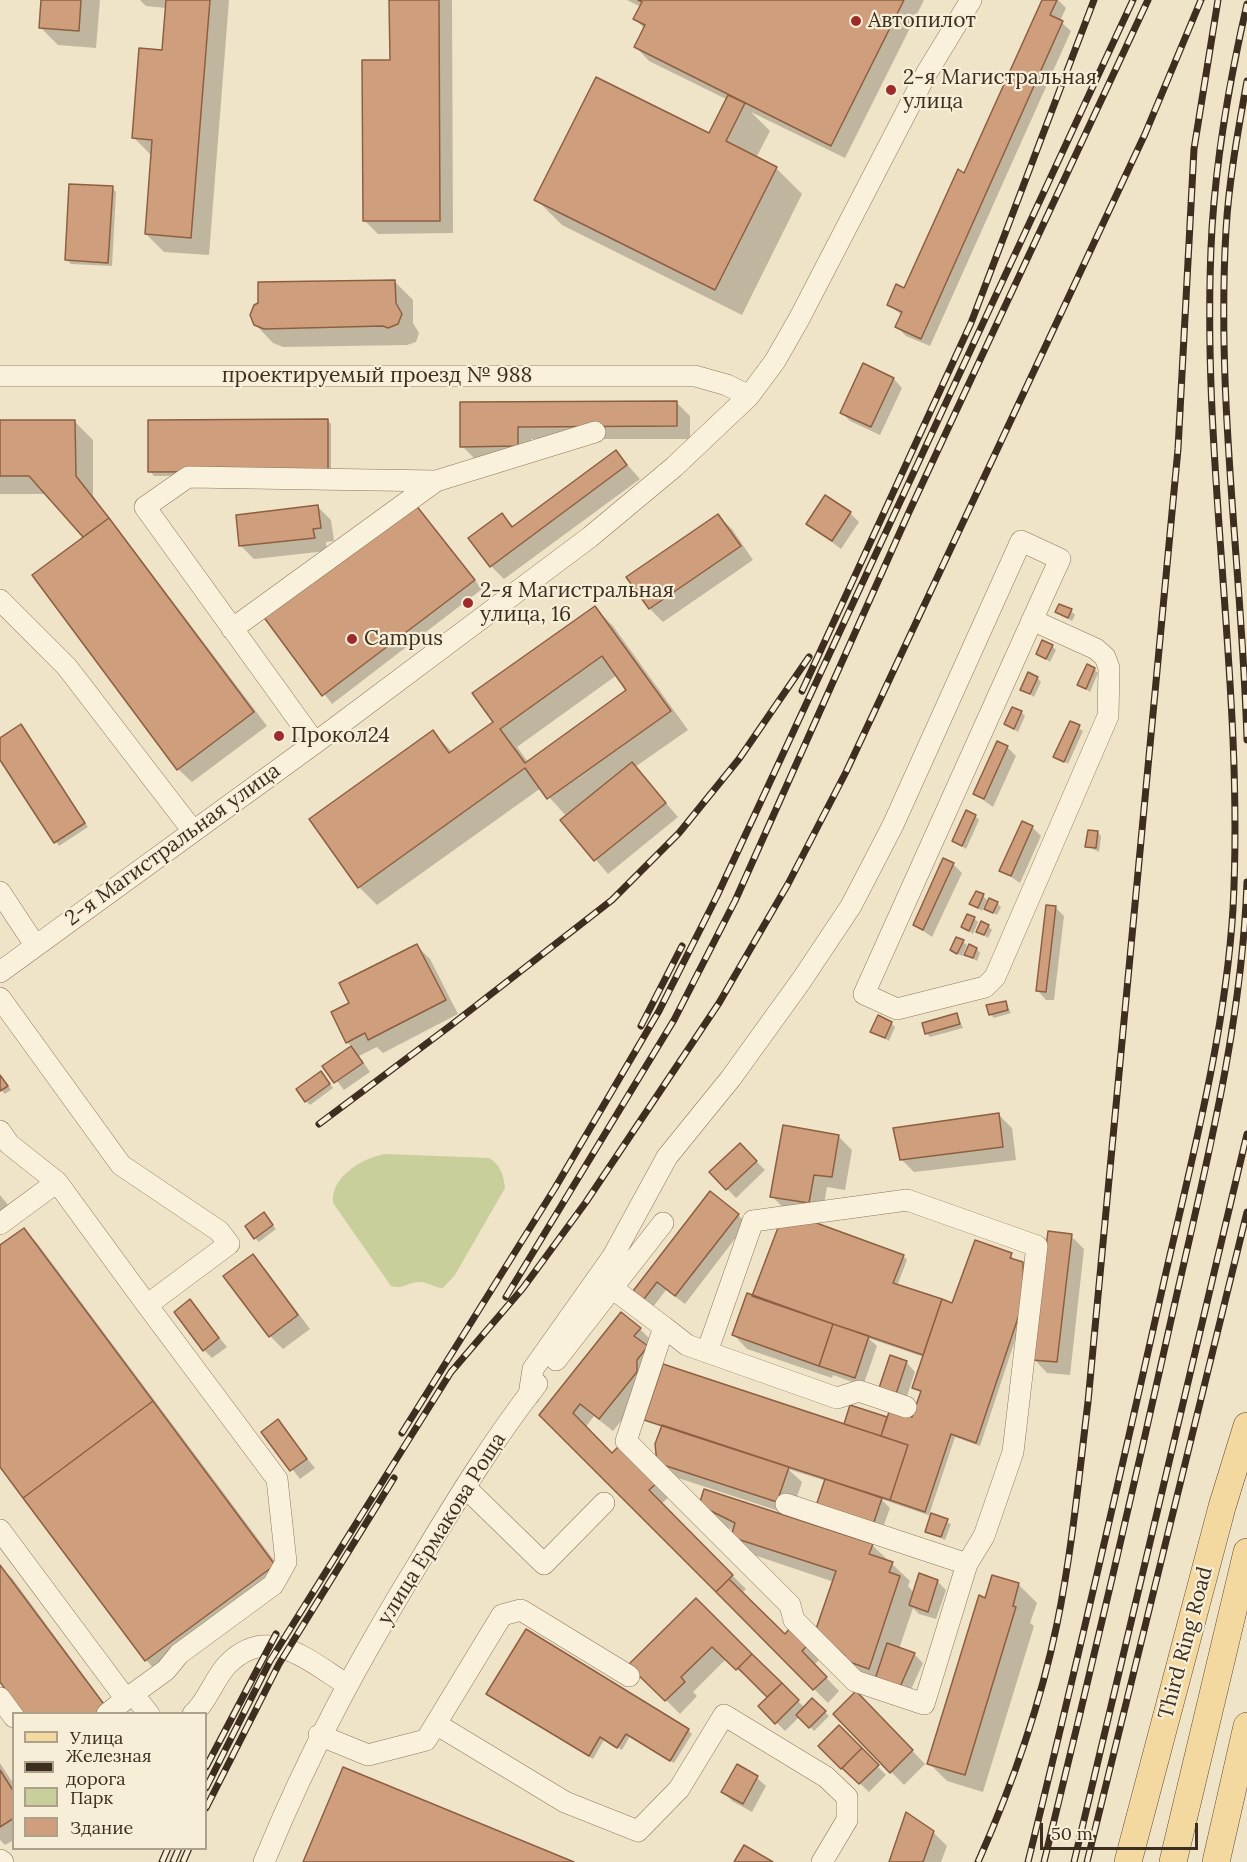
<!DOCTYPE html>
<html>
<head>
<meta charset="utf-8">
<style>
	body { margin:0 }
	#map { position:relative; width:1247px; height:1862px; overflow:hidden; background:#f0e4c8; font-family:Lora,serif }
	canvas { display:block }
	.legend { position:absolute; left:12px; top:1712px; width:195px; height:138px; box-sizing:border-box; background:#f7eed8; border:2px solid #ada18e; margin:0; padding:8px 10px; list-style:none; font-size:18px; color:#3d2e20 }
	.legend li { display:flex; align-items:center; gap:12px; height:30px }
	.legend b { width:30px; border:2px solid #ada18e }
	.scale { position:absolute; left:1040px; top:1823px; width:158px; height:27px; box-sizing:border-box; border:3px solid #3d2e20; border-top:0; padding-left:8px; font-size:18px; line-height:21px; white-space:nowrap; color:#3d2e20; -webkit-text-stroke:4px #f7eed8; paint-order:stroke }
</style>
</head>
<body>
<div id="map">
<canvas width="1247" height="1862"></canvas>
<ul class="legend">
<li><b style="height:8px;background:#f3d9a0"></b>Улица</li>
<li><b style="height:8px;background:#3d2e20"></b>Железная дорога</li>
<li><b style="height:16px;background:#c9cf9b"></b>Парк</li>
<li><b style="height:16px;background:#cf9f7d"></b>Здание</li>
</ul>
<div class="scale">50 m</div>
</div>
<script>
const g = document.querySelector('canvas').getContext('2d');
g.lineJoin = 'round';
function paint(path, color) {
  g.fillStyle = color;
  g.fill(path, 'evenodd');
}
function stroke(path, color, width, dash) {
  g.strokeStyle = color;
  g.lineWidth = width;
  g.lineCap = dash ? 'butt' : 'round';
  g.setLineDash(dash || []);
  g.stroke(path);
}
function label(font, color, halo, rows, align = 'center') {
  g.font = font + ' Lora,serif';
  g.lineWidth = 4.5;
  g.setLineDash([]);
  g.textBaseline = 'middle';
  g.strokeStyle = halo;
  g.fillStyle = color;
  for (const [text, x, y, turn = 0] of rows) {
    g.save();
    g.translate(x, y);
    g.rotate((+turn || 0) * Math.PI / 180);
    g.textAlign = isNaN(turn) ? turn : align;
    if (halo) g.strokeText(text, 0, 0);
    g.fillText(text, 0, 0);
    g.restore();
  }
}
const green = new Path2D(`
	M386,1154l103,4c11,6 15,18 16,30l-50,87 -12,13c-9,0 -14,-6 -23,-6 -12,0 -17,8 -29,4l-58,-83c-3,-26 30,-46 53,-49z`);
const shadow = new Path2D(`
	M42,0h58l-4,48 -38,-3 -18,-18z
	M140,0h89l-20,255 -45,-3 -18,-18 6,-78 -18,-18 29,-86 3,-44 -20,-2z
	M391,0h61l1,233 -75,1 -14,-14 27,-158z
	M627,0h297l-79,158 -94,-46 19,19 -14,27 20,10 26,26 -60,121 -180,-90 -26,-26 174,-64 18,-35 -79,-39 -13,-14 9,-18 -10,-10 6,-12z
	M1043,0h15l8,8 -6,13 11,10 -141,315 -24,-10 -9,-9 5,-12 -13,-10 16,-15 60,-115z
	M112,188l4,4 -4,74 -41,-2 -4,-4z
	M395,282l18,18v23l6,10 -3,9 -9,3 -124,2 -10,-4 -18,-19z
	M863,365l31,14 8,9 -22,47 -30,-14 -9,-9z
	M676,402l14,14v23h-159v20h-56l-13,-13 -1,-43z
	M327,420l4,4v51l-177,1 -4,-5z
	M0,422h75l18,18v56l174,230 -75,56 -14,-13 -93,-232 -39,-43h-46z
	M616,452l24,27 -136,100 -13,-13 11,-51 12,12z
	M415,506l67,83 -150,115 -67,-88z
	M318,507l13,13 3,21 -8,1 1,9 -73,8 -13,-13z
	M850,513l9,9 -18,27 -33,-25z
	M718,516l14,13 21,31 -90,62 -13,-13 -21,-31z
	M595,608l18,18 75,104 -53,37 43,50 -70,57 -46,-54 5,-3 -26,-29 -164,117 -18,-18 74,-155 20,21 42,-30zM617,675l11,16 -100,71 -11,-15z
	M1071,611l4,4 -3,6 -15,-9z
	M1052,646l4,4 -6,12 -12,-8z
	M1094,669l4,4 -8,19 -11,-7z
	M1037,678l4,4 -7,15 -12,-8z
	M1021,712l4,4 -7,16 -13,-8z
	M1070,723l13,8 -15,33 -13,-8z
	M21,726l67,101 -29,19 -59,-89v-17z
	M1007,747l9,9 -23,51 -18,-13z
	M975,816l4,4 -13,29 -13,-9z
	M1032,827l9,9 -21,47 -19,-13z
	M1097,832l4,4 -2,16 -12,-6z
	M953,864l9,9 -30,64 -17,-12z
	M983,896l4,4 -5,11 -11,-7z
	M997,903l4,4 -4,8 -11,-7z
	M1055,907l9,9 -10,84h-8l-8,-9z
	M974,918l4,4 -5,12 -10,-7z
	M988,926l4,4 -4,8 -10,-6z
	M963,942l4,3 -5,11 -11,-6z
	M417,946l13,13 28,55 -75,39 -6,-6 -18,9 11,16 -26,18 -19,-24 27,-19 -5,-5 4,-38z
	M977,949l3,4 -3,8 -11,-6z
	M1005,1002l6,11 -17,5 -4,-4z
	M957,1015l6,13 -33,9 -4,-4z
	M891,1023l4,4 -6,14 -17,-10z
	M0,1075l11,15 -6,4 -5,-5z
	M325,1077l8,11 -23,17 -4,-4z
	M999,1115l13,13 4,32 -102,12 -13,-13z
	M838,1136l14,14 -7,40 -18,-3 -5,29 -37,-6 -13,-14z
	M740,1145l25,25 -29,28 -25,-26z
	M0,1195l9,11 -9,7z
	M738,1215l9,8 -62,81 -19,-14 -13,17 -18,-16z
	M267,1218l9,11 -17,13 -4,-4z
	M810,1223l93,33 4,4 -10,26 56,19 23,-63 35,12 3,7 13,6v37l-47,142 -25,-9 -26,78 22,9 -6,16 -19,-9 5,-15 -50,-17 9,9 -9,25 -54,-18 -9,-9 8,-25 -38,-12 14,13 -11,33 -119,-39 -14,-14 -1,-17 6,-18 -17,-8 18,-53 185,61 -4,-4 6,-16 37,13 3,-9 22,8 9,-26 -8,-5 10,-31 -56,-19 9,8 -14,40 -30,-11 -1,3 -85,-29 -13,-14 14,-40 5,2 27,-70zM854,1426l34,11 -1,3 -33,-11z
	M24,1230l13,13 251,336 -129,95 -13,-14 -146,-195v-218z
	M1071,1236l13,13 -14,126 -23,-2 -13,-14z
	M253,1256l13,14 44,59 -27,20 -13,-13z
	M190,1301l37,46 -15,11 -8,-8z
	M640,1329l13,13 -3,43 -37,46 -19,-15 -9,12 27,27 7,-7 50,49 -8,7 85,85 -4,4 43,43 5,-5 29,29 -5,5 25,26 -11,12 -287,-288z
	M891,1357l16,6 8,9 -11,33 -16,-5z
	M277,1421l38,47 -15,11 -37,-47z
	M700,1505l172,40 38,36 -2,5 6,7 23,-12 9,9 -10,29 -17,-5 -6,-6 -14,41 15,5 9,9 -14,31 -46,-16 -17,-22 -12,-74 -83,-28 -18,-18 2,-5 -17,-8z
	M0,1567l12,11 100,136 -112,-34z
	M993,1577l26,8 18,18 -7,20 4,3 -51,166 -36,-11 -18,-18z
	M696,1600l109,108 7,-8 17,16 -15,15 -14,-15 -15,15 -25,-25 9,-9 -43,-38 -33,33 4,4 -17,18 -49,-49z
	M856,1693l69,71 -21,21 -69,-71z
	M492,1697l196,33 4,4 -18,29 -44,-27 -8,14 -18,-10 -11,19z
	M839,1728l47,47 -17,17 -49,-46z
	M0,1763l14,22v55l-9,5 -5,-5z
	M737,1766l20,12 9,8 -14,26 -20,-11 -9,-9z
	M933,1832l14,14 -6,16h-50z`);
const building = new Path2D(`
	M41,0h40l-2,31 -40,-3z
	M166,0h44l-19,238 -46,-4 7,-94 -20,-2 7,-90 23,2z
	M389,0h50l1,221h-77l-1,-161h28z
	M638,0h266l-73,146 -197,-99 11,-22 -12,-6 9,-17z
	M1042,0h15l-7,15 13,6 -142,318 -26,-12 7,-15 -15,-7 9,-21 8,4 54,-119 6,4z
	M596,77l113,56 19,-38 17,8 -19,38 51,26 -62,123 -181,-90z
	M69,184l44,2 -5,77 -43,-3z
	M395,280l1,23 6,11 -4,10 -10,4 -5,-2 -119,3 -10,-4 -4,-10 4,-10 4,-2v-21z
	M863,363l31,15 -23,49 -31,-14z
	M677,401v25l-159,1v19l-58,1v-45z
	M328,419v52l-180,1v-52z
	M0,420h75l1,56 33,42 -26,19 -54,-61h-29z
	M616,450l11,15 -137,102 -22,-29 34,-25 10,14z
	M825,495l26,17 -19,29 -26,-17z
	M415,504l60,76 -153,116 -59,-80z
	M318,505l3,23 -8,1 2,9 -76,8 -3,-31z
	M718,514l23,32 -92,63 -23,-32z
	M109,518l145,194 -77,58 -145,-195z
	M1059,604l13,5 -4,9 -13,-6z
	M595,606l76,105 -124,88 -22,-31 -167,120 -49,-69 124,-89 16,23 44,-31 -21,-29zM602,656l24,34 -101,73 -25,-34z
	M1042,640l11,5 -7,14 -10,-5z
	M1087,664l8,4 -9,21 -9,-4z
	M1028,672l10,5 -8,17 -10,-4z
	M1012,707l10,4 -8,18 -10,-5z
	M1070,721l10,4 -16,37 -11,-5z
	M21,724l64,99 -31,20 -54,-83v-22z
	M997,741l11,5 -24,53 -11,-5z
	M632,762l34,41 -72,58 -34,-41z
	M966,810l10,5 -14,31 -10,-5z
	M1022,821l11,5 -22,50 -12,-5z
	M1088,830l10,1 -2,17 -11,-1z
	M943,858l11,5 -31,67 -10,-5z
	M976,891l8,3 -6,14 -9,-4z
	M989,898l9,4 -5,11 -9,-4z
	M1046,905l10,1 -10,86 -10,-1z
	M967,914l8,3 -6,14 -8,-4z
	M981,921l8,4 -5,10 -8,-3z
	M956,937l8,3 -7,14 -7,-4z
	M417,944l29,56 -78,40 -3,-7 -19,10 -15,-31 18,-9 -10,-20z
	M969,944l8,4 -4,10 -9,-3z
	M1006,1001l2,9 -19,5 -3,-10z
	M957,1013l3,11 -35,10 -3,-11z
	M878,1015l14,7 -7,16 -15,-6z
	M351,1046l12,17 -29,20 -12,-17z
	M321,1071l9,13 -25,18 -9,-13z
	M0,1075l8,11 -8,5z
	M999,1113l4,34 -103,13 -7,-32z
	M783,1125l56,10 -7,42 -18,-2 -5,28 -39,-6z
	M740,1143l17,18 -31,29 -17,-18z
	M710,1191l29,23 -64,82 -18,-14 -13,17 -11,-8z
	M264,1212l9,13 -19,14 -9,-13z
	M811,1221l93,34 -11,28 49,16 -19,56 -171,-59 27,-71z
	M24,1228l129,173 -130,97 -23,-31v-222z
	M1048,1231l24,3 -15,128 -25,-2z
	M975,1240l37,13 -2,5 13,4 1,38 -48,143 -25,-9 -26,78 -35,-12 18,-55 -27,-9 9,-27 22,8 9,-26 -9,-3 30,-89 10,4z
	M253,1254l45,61 -29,22 -46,-61z
	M747,1293l86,31 -14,42 -87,-31z
	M190,1299l29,39 -16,13 -29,-39z
	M621,1312l20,16 -7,8 14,10 -11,14v12l-38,47 -19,-15 -7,9 39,40 7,-7 38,37 -8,7 84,85 -17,17 -177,-177z
	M833,1324l36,12 -14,42 -36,-12z
	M890,1355l17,6 -12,36 -17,-6z
	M663,1364l245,81 -18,55 -246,-80z
	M153,1401l122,164 -130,96 -122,-163z
	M850,1405l37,12 -6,19 -37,-12z
	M278,1419l29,40 -17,12 -29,-39z
	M662,1425l127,42 -12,35 -120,-39 -2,-19z
	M825,1479l57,19 -9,27 -57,-19z
	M704,1489l169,55 -4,10 24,8 -4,10 11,4 -31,93 -25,-9 1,-4 -29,-27 20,-58 -105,-34 4,-14 -36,-18z
	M931,1513l17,6 -7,18 -16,-5z
	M0,1565l106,142 -8,7h-75l-23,-32z
	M919,1573l19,7 -10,32 -19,-7z
	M992,1575l27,8 -6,23 3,1 -51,168 -38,-11 52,-169 6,3z
	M729,1579l56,55 5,-6 17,18 -5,5 25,26 -14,13 -97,-98z
	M696,1598l56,56 -16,16 -24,-23 -31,30 4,5 -20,19 -37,-36z
	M526,1629l163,100 -19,32 -44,-27 -9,14 -17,-11 -11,19 -103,-62z
	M887,1643l28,10 -15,34 -25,-8z
	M752,1654l30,29 -15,14 -29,-29z
	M782,1683l17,17 -24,24 -17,-18z
	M856,1691l57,59 -23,23 -57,-59z
	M812,1698l14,13 -17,17 -13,-13z
	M839,1725l23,23 -21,21 -23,-23z
	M862,1748l17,17 -20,19 -17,-16z
	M737,1764l21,12 -15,28 -22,-12z
	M343,1767l231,95h-271z
	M0,1770l14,22v26l-14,9z
	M906,1812l28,19 -11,31h-34z
	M744,1845l29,17h-39z`);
const minor = new Path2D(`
	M0,376h695l32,9 22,11
	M0,600l67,67 126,164
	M232,629l204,-148
	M315,743l-170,-236 43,-30 248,4 159,-49
	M0,892l35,53
	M0,972l315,-229 275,-206 84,-70 75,-71 26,-35 24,-42 127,-245 45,-74
	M0,998l121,167 98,66 10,13 -82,61 -90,-123 -48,-38 -9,-13
	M0,1224l57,-42
	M612,1288l52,39 -38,114 164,164 4,15 61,61 69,23 43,-140 -181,-60
	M664,1327l23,18 150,53 22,-7 47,16
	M707,1352l46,-131 154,-21 130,46 -24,206 -29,84 -17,28
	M556,1360l107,-137
	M529,1395l4,-26 80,-113 54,-99 64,-79 70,-97 50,-75 42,-81 128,-284 39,18 -16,35 -180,400 33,15 88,-22 10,-10 113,-261 1,-48 -4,-11 -9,-8 -64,-29
	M465,1487l79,77 60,-61
	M0,1530l126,169 -19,15
	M133,1694l16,20
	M0,1698l14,19
	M126,1699l40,-29 13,-16 94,-69 13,-23 -9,-83 -130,-174
	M193,1714c15,-13 21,-36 35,-50 41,-41 81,-3 118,20
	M436,1724l129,78 73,29 41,-42 45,-74 102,62 21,20v23l-25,42
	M319,1735l49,20 58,-15 76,-125 19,-5 108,66
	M0,1860l3,2
	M264,1862c45,-110 95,-202 157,-303 36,-60 73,-120 116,-175`);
const major = new Path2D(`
	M1128,1862l94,-355 25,-81
	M1173,1862l74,-310
	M1216,1862l31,-136`);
const rail = new Path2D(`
	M1247,81c-9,50 -18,99 -21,149 -10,171 16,340 21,510
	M802,691l169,-368 123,-323
	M641,1026l41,-80
	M319,1124l131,-98 162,-126 67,-67 60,-74 70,-102
	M506,1297l168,-277 61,-119 174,-389 239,-512
	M402,1433l153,-245 104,-177 58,-115 416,-896
	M206,1767l70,-133
	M206,1788l64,-127 181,-289 72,-84 63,-86 133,-199 69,-119 58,-112 299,-638 56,-134
	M206,1808l73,-144 115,-186
	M162,1862l6,-14
	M173,1862l6,-14
	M183,1862l6,-14
	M978,1862c34,-76 62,-156 79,-238 15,-73 22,-148 31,-222l90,-953 16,-300 24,-149
	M1028,1862c47,-190 91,-381 134,-572 28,-125 63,-252 71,-381 12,-228 -34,-454 -21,-681 5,-77 18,-150 35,-224
	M1044,1862c46,-187 90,-375 132,-564 31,-137 66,-275 71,-416
	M1074,1862l173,-728
	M1087,1862l160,-650`);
const markers = [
	[856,21,6,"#9e2a2b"],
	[891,90,6,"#9e2a2b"],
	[468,603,6,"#9e2a2b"],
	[352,639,6,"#9e2a2b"],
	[279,736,6,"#9e2a2b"]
];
const poiNames = [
	["Автопилот",868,21],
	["2-я Магистральная",903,78],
	["улица",903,102],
	["2-я Магистральная",480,591],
	["улица, 16",480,615],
	["Campus",364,639],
	["Прокол24",291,736]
];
const streetNames = [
	["проектируемый проезд № 988",377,376],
	["2-я Магистральная улица",173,845,-36],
	["улица Ермакова Роща",442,1529,-58],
	["Third Ring Road",1186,1643,-75]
];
paint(green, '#c9cf9b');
paint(shadow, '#0003');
paint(building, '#cf9f7d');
stroke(building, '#8d5f41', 1.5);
stroke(minor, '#8d765c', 22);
stroke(major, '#5b4430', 28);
stroke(minor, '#faf1dc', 21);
stroke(major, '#f3d9a0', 27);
stroke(rail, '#3d2e20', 7);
stroke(rail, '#f7eed8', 4.5, [14]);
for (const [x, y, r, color] of markers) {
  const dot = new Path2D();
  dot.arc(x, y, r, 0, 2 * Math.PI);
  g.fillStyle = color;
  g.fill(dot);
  stroke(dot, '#f7eed8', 2);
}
label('21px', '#3d2e20', '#f7eed8', poiNames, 'left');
label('21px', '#3d2e20', '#f7eed8', streetNames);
</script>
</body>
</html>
